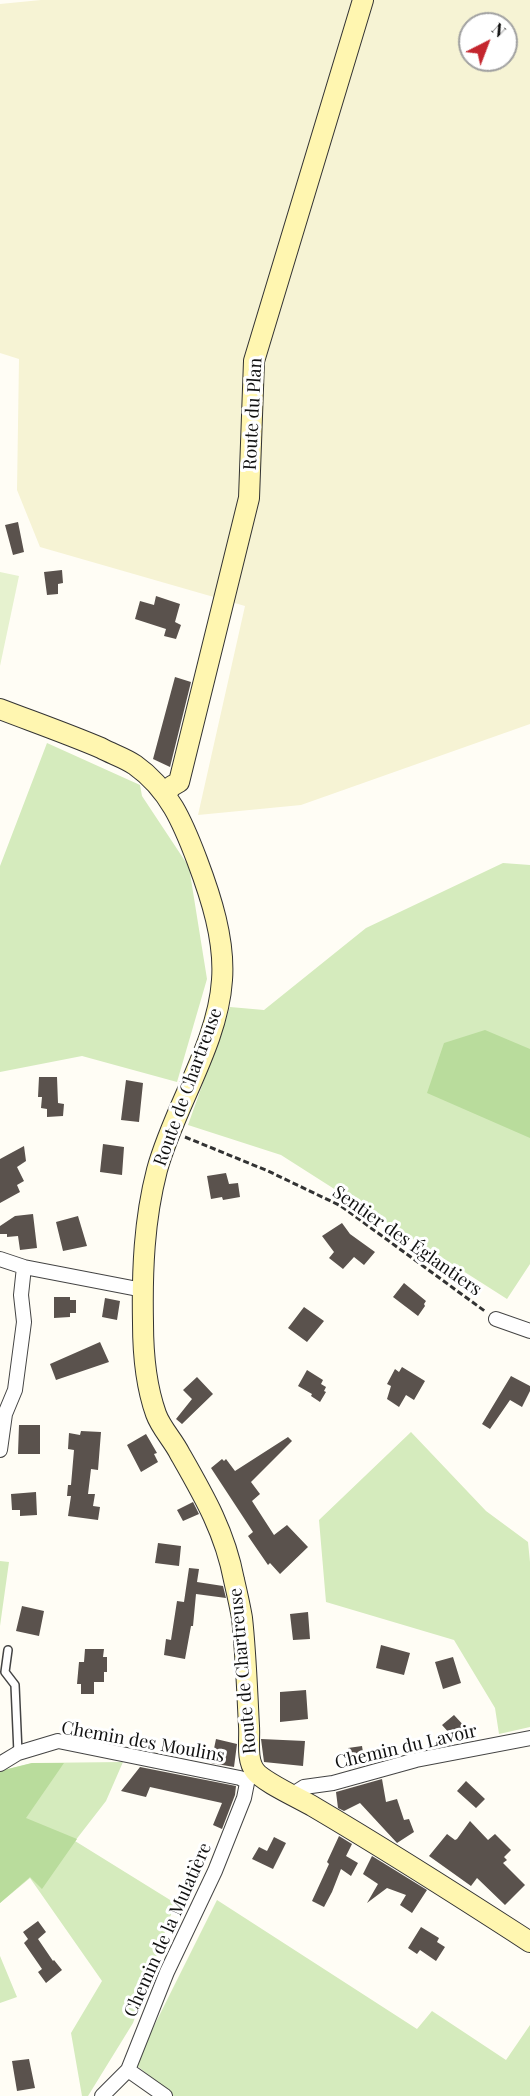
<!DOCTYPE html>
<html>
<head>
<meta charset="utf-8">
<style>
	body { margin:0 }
	#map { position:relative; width:530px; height:2096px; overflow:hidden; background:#fffdf5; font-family:"Playfair Display",serif }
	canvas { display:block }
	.north { position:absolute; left:458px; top:12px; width:60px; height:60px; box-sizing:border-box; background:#fff; border:2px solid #a0a0a0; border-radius:50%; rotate:42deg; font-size:16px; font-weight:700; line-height:24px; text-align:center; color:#111 }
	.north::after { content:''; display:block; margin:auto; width:21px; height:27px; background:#c4262e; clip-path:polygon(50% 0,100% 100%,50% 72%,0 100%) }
</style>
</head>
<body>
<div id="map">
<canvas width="530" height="2096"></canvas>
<div class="north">N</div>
</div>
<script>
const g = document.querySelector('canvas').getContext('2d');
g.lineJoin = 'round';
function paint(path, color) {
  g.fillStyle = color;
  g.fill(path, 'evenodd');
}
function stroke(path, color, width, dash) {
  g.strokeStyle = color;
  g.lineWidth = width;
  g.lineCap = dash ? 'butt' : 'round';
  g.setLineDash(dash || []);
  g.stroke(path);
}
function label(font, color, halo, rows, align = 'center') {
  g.font = font + ' "Playfair Display",serif';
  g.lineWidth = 6;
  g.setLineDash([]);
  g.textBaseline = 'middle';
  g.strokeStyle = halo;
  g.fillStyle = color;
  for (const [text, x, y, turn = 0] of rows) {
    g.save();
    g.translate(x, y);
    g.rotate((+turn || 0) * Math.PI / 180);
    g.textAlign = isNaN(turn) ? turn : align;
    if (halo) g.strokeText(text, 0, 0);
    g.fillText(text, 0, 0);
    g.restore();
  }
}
const farmland = new Path2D(`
	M41,0h489v724l-229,81 -103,10 47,-209 -205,-59 -23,-57 2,-131 -19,-6v-349zM470,24h36v36h-36z`);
const green = new Path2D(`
	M47,743l93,42 2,11 47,71 18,112 -30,103 -95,-26 -82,16v-206z
	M503,863l27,2v399l-23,35 -226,-144 -93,-30 42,-118 34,3 102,-82z
	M411,1432l75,79 42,31 2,20v165l-31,7 -4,-26 -41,-68 -128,-38 -7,-82z
	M0,1561l9,1 -9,64z
	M123,1762l-17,39 -31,40 100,62 -42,120 -45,73h-6l-11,-63 31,-52 -72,-103 -30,25v-132l32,-8z
	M217,1900l200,129 15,-18 74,49 24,-35v71h-357l-38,-32z
	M0,1956l17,41 -17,6z`);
const forest = new Path2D(`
	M485,1030l45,19v89l-103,-45 17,-50z
	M32,1763h32l-38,55 51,21 -35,50 -12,-12 -30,26v-132z`);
const pitch = new Path2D(`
	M0,572l19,4 -19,90z`);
const building = new Path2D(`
	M18,522l6,30 -11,3 -8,-30z
	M62,570l1,13 -5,1v10l-11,1 -3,-23z
	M156,596l24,8 -5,18 6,3 -5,14 -12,-3 2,-7 -31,-10 5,-18 14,4z
	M175,677l16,5 -21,85 -17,-8z
	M39,1077h18l1,26 6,1 -1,12 -16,1v-8l-6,-1 1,-11h-4z
	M126,1080l17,3 -4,39 -18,-2z
	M103,1144l21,3 -2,28 -22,-3z
	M24,1146l2,15 -9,6 7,14 -7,4 3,7 -20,11v-44z
	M226,1173l3,11 9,-1 2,14 -17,3 -1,-3 -11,2 -4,-23z
	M33,1214l4,34 -17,2 -2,-14 -11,1v-3h-7v-8l15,-10z
	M78,1216l9,30 -24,5 -7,-29z
	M342,1223l8,11 25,18 -11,13 -10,-8 -11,12 -14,-11 5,-6 -12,-16z
	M404,1283l22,18 -2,3 1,2 -7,10 -25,-19z
	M54,1297h16v3h6v13h-6v4l-16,1z
	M105,1298l15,3 -3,19 -15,-3z
	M304,1307l20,14 -17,21 -19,-14z
	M100,1342l9,20 -53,18 -6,-16z
	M402,1367l23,14 -11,19 -8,-5 -7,12 -12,-8 4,-13 -4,-2 8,-15 4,3z
	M307,1370l16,10 -2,4 5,3 -2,4 2,1 -6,10 -9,-6 1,-2 -14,-8z
	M511,1376l19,10v5l-8,16 -12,-7 -20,29 -8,-5z
	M197,1377l16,17 -31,30 -6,-5 16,-20 -9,-9z
	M19,1425h21v29h-22z
	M81,1431l20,1 -3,38 -7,-1 -3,25h7l-2,12 7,1 -2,13 -30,-4 3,-20h-4l1,-11h3l3,-35 -6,-1 1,-16 11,2z
	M146,1434l11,19 -3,1 4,8 -17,10 -14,-27z
	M288,1437l4,4 -41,41 9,12 -8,7 22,34 13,-10 21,22 -28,27 -10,-11 -2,2 -20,-29 5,-4 -42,-64 11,-9 2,2 2,-2 9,12z
	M36,1492l1,23 -17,1v-6h-8l-1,-16z
	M193,1502l6,12 -16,7 -6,-11z
	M158,1543l23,3 -2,20 -24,-3z
	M189,1568l10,1 -2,13 26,4 3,12 -30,-4 -3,32h-2l-6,33 -21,-4 2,-16 5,1 6,-39 7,1z
	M22,1606l22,5 -5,25 -23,-5z
	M308,1612l2,27 -17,1 -3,-26z
	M381,1645l29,8 -6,22 -28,-7z
	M85,1649h19l-1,8h4v15h-3v10h-10v12h-13v-10h-4l2,-22h5z
	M453,1657l8,26 -18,6 -8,-27z
	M306,1690l2,29 -28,3v-30z
	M454,1715l13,14 -7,7 -9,-1 -9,-10z
	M216,1739l21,5 -3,23 -23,-4z
	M261,1739l44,2 -2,25 -39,-4z
	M362,1746l3,19 -13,3 -4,-20z
	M140,1767l96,19 -1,9 -13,34 -9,-4 9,-22 -72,-16 -4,10 -25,-6z
	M382,1779l4,23 11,-3 7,21 5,-1 5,13 -17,11 -37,-40 -16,8 -6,-3 -2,-16z
	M466,1781l19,18 -9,9 -19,-17z
	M470,1821l18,19 7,-6 16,16 -7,7 3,3 -4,3 22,22 -20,20 -28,-27 -6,8 -42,-30 18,-22 8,6 2,-1z
	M339,1836l13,8 -6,12 12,7 -7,13 -10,-7 -9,23 -8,15 -12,-6 17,-37 -2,-2z
	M274,1837l12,6 -13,26 -21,-10 7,-12 8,4z
	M372,1856l55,34 -15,23 -12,-8 6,-10 -19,-7 -20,15 11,-19 -15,-10z
	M38,1921l8,11 -8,7 15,22 1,-1 8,10 -16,13 -8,-11 4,-3 -18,-26 4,-4 -5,-7z
	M421,1927l18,11 -2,4 8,5 -9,14 -16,-11 -3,4 -9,-6z
	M29,2059l6,29 -18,3 -5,-30z`);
const path = new Path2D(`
	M185,1137l83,34 73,35 145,106`);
const lane = new Path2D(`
	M8,1650l-3,22 10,13 3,68`);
const street = new Path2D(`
	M0,1259l24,8 119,23
	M496,1319l34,12
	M0,1450l5,-36 10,-24 9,-68 -3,-27 3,-28
	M0,1764l18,-11 40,-12 182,37 7,4
	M293,1794l11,-7 29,-4 83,-23 114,-22
	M128,2070l37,26
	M102,2096l26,-26 39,-98 48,-101 29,-73 4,-20 6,-7`);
const secondary = new Path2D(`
	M0,709c34,13 68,25 101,39 11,6 24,10 34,17 34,24 48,58 62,95 14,37 28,80 25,120 -4,64 -48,127 -65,190 -13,50 -15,101 -14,153 0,29 3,63 13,91 5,14 17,26 24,40 24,42 45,78 54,126 3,13 6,26 8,38 4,36 5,72 7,108 1,14 -3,33 6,45 8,11 46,28 59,36 73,43 145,89 216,135
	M166,793l6,-7 7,-4 70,-284 5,-137 109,-361`);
const streetNames = [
	["Route du Plan",253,414,-87],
	["Route de Chartreuse",188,1087,-70],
	["Sentier des Églantiers",407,1241,35],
	["Route de Chartreuse",243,1671,-95],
	["Chemin des Moulins",143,1742,10],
	["Chemin du Lavoir",406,1747,-13],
	["Chemin de la Mulatière",168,1930,-66]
];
paint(farmland, '#f6f3d4');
paint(green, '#d5ebbd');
paint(forest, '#b9dc9c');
paint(pitch, '#e6f2cf');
paint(building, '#5a524d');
stroke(lane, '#444', 10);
stroke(street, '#444', 16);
stroke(secondary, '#333', 22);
stroke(path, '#333', 3, [6, 3]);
stroke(lane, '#fff', 7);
stroke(street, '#fff', 14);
stroke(secondary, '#fff6b0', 20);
label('18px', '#111', '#fff', streetNames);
</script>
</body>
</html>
